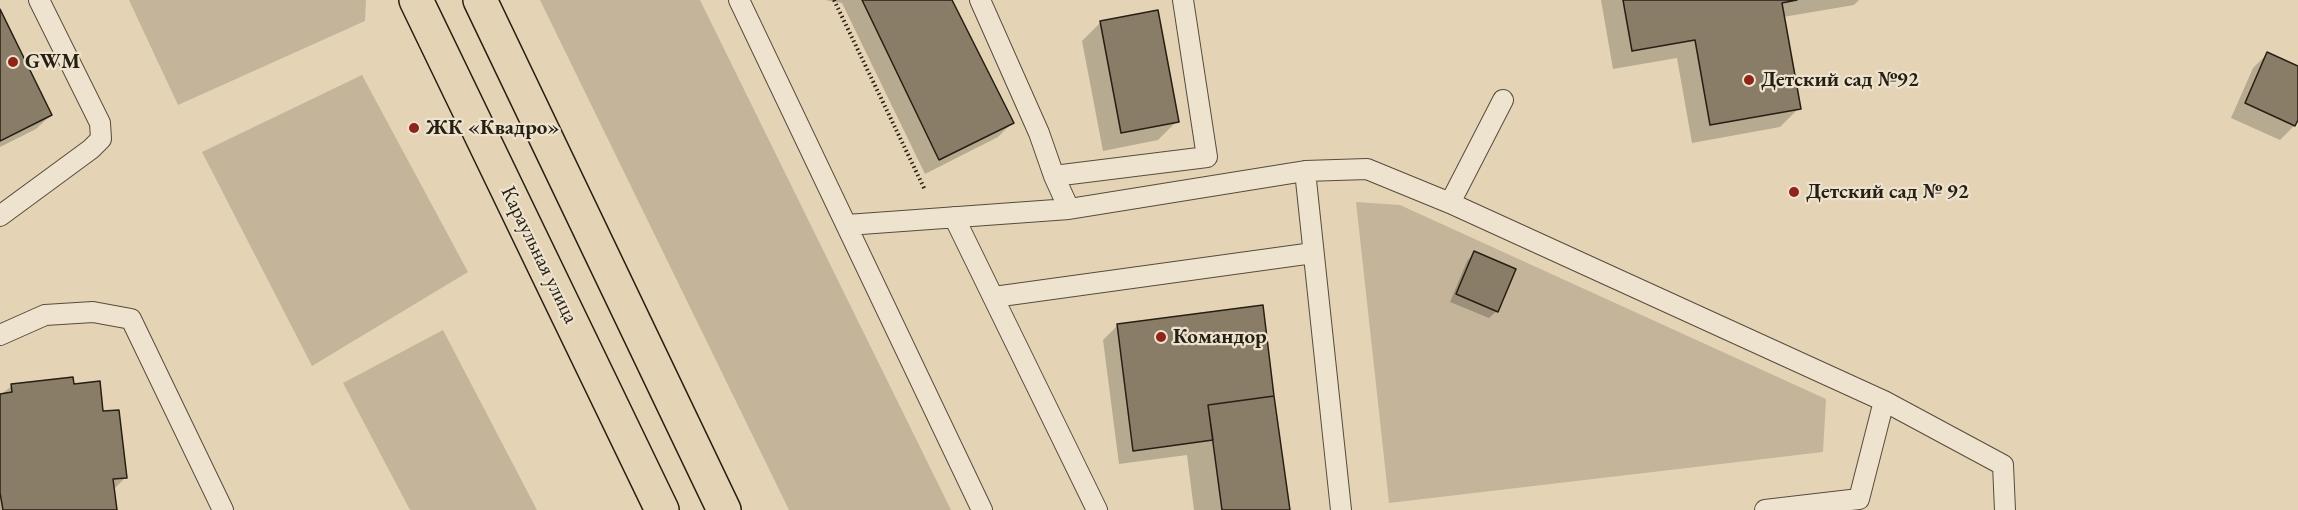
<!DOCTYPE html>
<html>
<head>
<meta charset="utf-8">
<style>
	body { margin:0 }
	canvas { display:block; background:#e4d4b5 }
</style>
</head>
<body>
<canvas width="2298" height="510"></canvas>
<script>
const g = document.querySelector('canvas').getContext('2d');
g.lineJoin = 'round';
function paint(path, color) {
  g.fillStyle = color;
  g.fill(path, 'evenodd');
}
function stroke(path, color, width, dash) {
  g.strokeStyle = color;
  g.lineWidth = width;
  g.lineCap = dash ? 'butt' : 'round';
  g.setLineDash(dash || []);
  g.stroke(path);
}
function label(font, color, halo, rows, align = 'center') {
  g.font = font + ' "EB Garamond",serif';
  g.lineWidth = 4.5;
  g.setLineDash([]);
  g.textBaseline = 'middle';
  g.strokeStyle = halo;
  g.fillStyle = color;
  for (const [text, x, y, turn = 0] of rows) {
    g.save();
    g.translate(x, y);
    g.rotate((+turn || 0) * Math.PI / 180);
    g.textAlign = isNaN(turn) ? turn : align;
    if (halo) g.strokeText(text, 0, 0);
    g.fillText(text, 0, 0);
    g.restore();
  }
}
const green = new Path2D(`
	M129,0h237l-1,21 -187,84z
	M540,0h160l251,510h-162z
	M362,75l106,197 -156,94 -110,-214z
	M1356,202l44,3 426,194 -3,53 -434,51z
	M443,330l94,180h-127l-67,-127z`);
const shadow = new Path2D(`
	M825,0h126l61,123 -14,14 -73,37 -83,-171z
	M1601,0h258l-5,5 -71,12 16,91 -19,19 -88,16 -15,-85 -64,11z
	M0,12l51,103 -15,14 -36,18z
	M1100,23l77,98 -19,19 -55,11 -21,-110z
	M2267,54l31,14v49l-4,9 -14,14 -49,-22 22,-50z
	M1474,253l23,58 -8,7 -39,-16 17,-41z
	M1117,326l171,184h-94l-7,-55 -68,9 -16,-124z
	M12,386h60l30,27 23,65 -12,12 2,20h-115v-115z`);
const building = new Path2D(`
	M862,0h90l62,123 -75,37z
	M1623,0h174l-15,3 19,106 -91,16 -15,-85 -63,11z
	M0,9l52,106 -52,26z
	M1158,10l21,112 -58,11 -21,-112z
	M2267,52l31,14v54l-3,6 -50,-23z
	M1474,251l42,18 -18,43 -42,-18z
	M1263,305l11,91 -66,9 5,35 -80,11 -16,-127z
	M73,377l1,7 26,-3 3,30 16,-1 8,68 -14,1 4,31h-114l-3,-17v-99l12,-2 -1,-8z
	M1274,396l16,114h-68l-14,-105z`);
const path = new Path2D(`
	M834,0l91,190`);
const service = new Path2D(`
	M739,0l243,510
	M980,0l59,133 15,43 15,33
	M1305,171l36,339
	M1054,176l153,-19 -24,-157
	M1450,203l53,-103
	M0,216l91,-67 10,-10 -1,-16 -61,-123
	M954,217l143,293
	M847,225l222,-16 236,-38 62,-2 83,34 434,198 119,64 2,45
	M994,297l319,-44
	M0,335l45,-20 48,-3 38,7 92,191
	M1765,510l94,-11 25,-98`);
const primary = new Path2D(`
	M416,0l246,510
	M480,0l244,510`);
const markers = [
	[13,62,6,"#8f2418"],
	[1749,80,6,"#8f2418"],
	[414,128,6,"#8f2418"],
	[1794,192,6,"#8f2418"],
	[1161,337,6,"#8f2418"]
];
const poiNames = [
	["GWM",25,62],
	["Детский сад №92",1761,80],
	["ЖК «Квадро»",426,128],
	["Детский сад № 92",1806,192],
	["Командор",1173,337]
];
const streetNames = [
	["Караульная улица",539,255,64]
];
paint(green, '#c4b59a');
paint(shadow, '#0003');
paint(building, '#897d68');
stroke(building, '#271f14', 1.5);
stroke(service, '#564c3c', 22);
stroke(primary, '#271f14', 36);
stroke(path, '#271f14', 4, [1.5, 3]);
stroke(service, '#ede3cf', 20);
stroke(primary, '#e4d4b5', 33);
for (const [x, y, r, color] of markers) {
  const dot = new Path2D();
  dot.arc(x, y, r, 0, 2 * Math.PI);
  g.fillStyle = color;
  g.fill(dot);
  stroke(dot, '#ede3cf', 2);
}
label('bold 21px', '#271f14', '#ede3cf', poiNames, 'left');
label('21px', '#271f14', '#ede3cf', streetNames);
</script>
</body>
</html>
